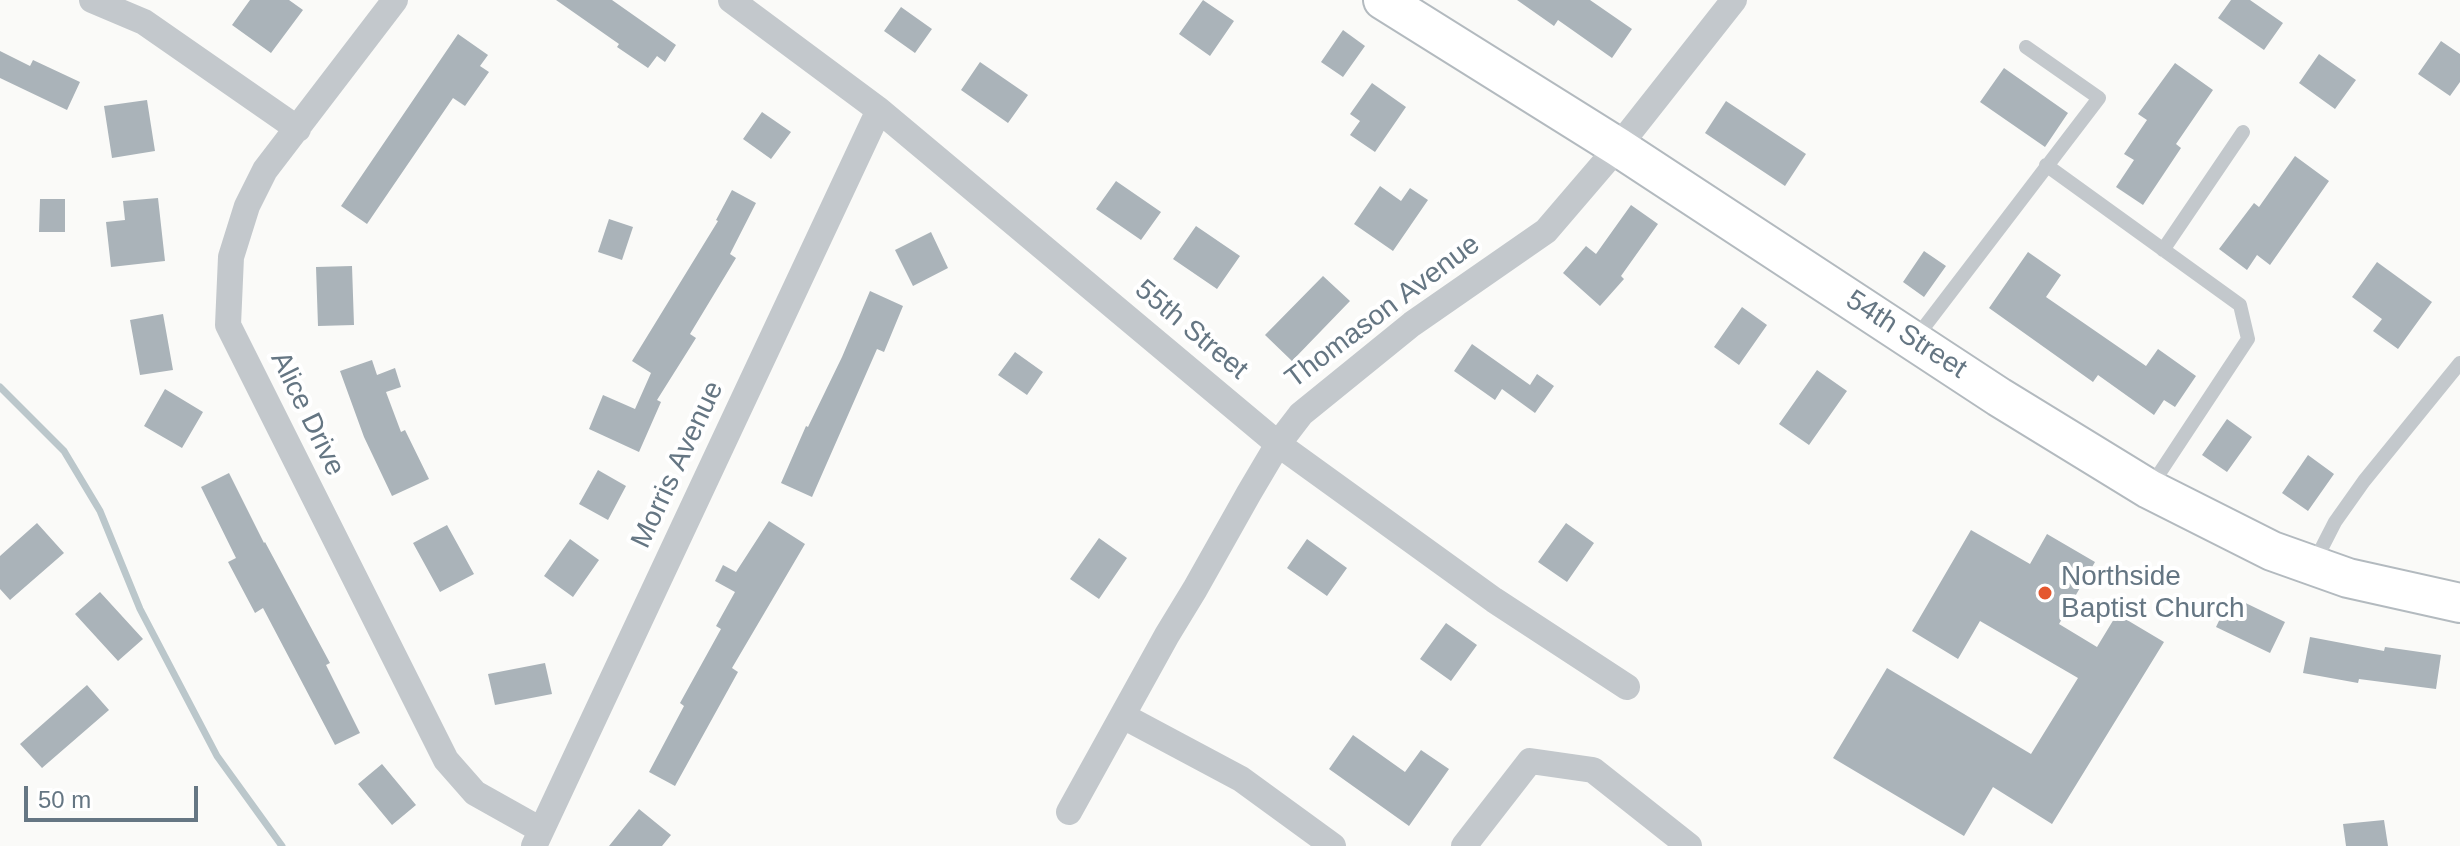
<!DOCTYPE html>
<html>
<head>
<meta charset="utf-8">
<style>
	body { margin:0 }
	#map { position:relative; width:2460px; height:846px; overflow:hidden; background:#fafaf8; font-family:Helvetica,sans-serif }
	canvas { display:block }
	.scale { position:absolute; left:24px; top:786px; width:174px; height:36px; box-sizing:border-box; border:4px solid #657683; border-top:0; padding-left:10px; font-size:24px; line-height:28px; white-space:nowrap; color:#657683; -webkit-text-stroke:6px #fff; paint-order:stroke }
</style>
</head>
<body>
<div id="map">
<canvas width="2460" height="846"></canvas>
<div class="scale">50 m</div>
</div>
<script>
const g = document.querySelector('canvas').getContext('2d');
g.lineJoin = 'round';
function stroke(path, color, width, dash) {
  g.strokeStyle = color;
  g.lineWidth = width;
  g.lineCap = dash ? 'butt' : 'round';
  g.setLineDash(dash || []);
  g.stroke(path);
}
function paint(path, color) {
  g.fillStyle = color;
  g.fill(path, 'evenodd');
}
function label(font, color, halo, rows, align = 'center') {
  g.font = font + ' Helvetica,sans-serif';
  g.lineWidth = 8;
  g.setLineDash([]);
  g.textBaseline = 'middle';
  g.strokeStyle = halo;
  g.fillStyle = color;
  for (const [text, x, y, turn = 0] of rows) {
    g.save();
    g.translate(x, y);
    g.rotate((+turn || 0) * Math.PI / 180);
    g.textAlign = isNaN(turn) ? turn : align;
    if (halo) g.strokeText(text, 0, 0);
    g.fillText(text, 0, 0);
    g.restore();
  }
}
const stream = new Path2D(`
	M0,387l64,64 36,60 40,98 77,147 65,90`);
const building = new Path2D(`
	M250,0h39l14,10 -32,43 -39,-28z
	M556,0h56l64,45 -11,17 -8,-6 -9,12 -31,-21 2,-3z
	M1203,0l31,21 -24,35 -31,-22z
	M1517,0h73l42,29 -20,29 -54,-38 -4,6z
	M2231,0h19l33,23 -19,27 -46,-32z
	M901,7l31,22 -17,24 -31,-22z
	M1343,30l22,16 -22,31 -22,-15z
	M458,34l30,21 -8,11 9,6 -24,34 -12,-8 -86,126 -26,-18z
	M2441,41l19,13v28l-10,14 -32,-22z
	M0,51l30,15 3,-6 47,22 -13,28 -67,-32z
	M2319,54l37,26 -21,29 -36,-26z
	M980,62l48,33 -20,28 -47,-33z
	M2175,63l38,27 -37,54 5,4 -38,57 -27,-18 18,-27 -10,-6 23,-34 -9,-6z
	M2004,68l64,45 -23,34 -65,-45z
	M1372,83l34,24 -31,45 -25,-17 10,-14 -10,-7z
	M147,100l8,51 -43,7 -8,-52z
	M1726,101l80,53 -21,32 -80,-53z
	M762,112l29,20 -20,27 -28,-20z
	M2295,156l34,25 -59,84 -13,-10 -10,15 -28,-21 35,-46 5,4z
	M1116,181l45,31 -20,28 -45,-31z
	M1380,186l21,15 9,-13 18,12 -35,51 -39,-27z
	M732,190l24,13 -26,51 6,4 -46,76 6,4 -39,62 4,2 -22,50 -50,-23 14,-34 32,14 16,-36 -19,-12 86,-140 -2,-1z
	M158,198l7,63 -54,6 -5,-45 19,-2 -2,-19z
	M40,199h25v33h-26z
	M1631,205l27,19 -37,52 3,3 -24,27 -37,-33 23,-27 10,8z
	M609,219l24,8 -11,33 -24,-8z
	M1196,226l44,30 -23,33 -44,-30z
	M931,232l17,36 -35,18 -18,-36z
	M1924,251l22,15 -22,31 -21,-15z
	M2028,252l33,23 -15,22 100,69 12,-17 38,27 -21,31 -11,-7 -10,15 -56,-40 -5,7 -104,-74z
	M2377,262l55,40 -34,47 -25,-18 9,-12 -30,-22z
	M352,266l2,59 -36,1 -2,-59z
	M1323,276l27,25 -58,60 -27,-26z
	M870,291l33,15 -19,46 -7,-3 -65,148 -31,-14 25,-57 2,1 34,-70z
	M1742,307l25,18 -28,40 -25,-18z
	M163,314l10,56 -33,5 -10,-55z
	M1472,344l58,41 7,-11 17,12 -19,27 -33,-24 -7,11 -41,-29z
	M1015,352l28,20 -16,23 -29,-20z
	M372,360l5,15 18,-7 6,19 -15,5 15,40 4,-2 24,49 -37,17 -28,-59 -24,-66z
	M1817,370l30,21 -38,54 -30,-21z
	M165,389l38,23 -21,36 -38,-22z
	M2227,419l25,18 -25,35 -25,-17z
	M2308,455l26,19 -26,37 -26,-18z
	M598,470l28,16 -18,34 -29,-16z
	M229,473l35,70 1,-1 65,121 -4,2 34,68 -25,12 -72,-137 -8,5 -27,-51 8,-4 -35,-71z
	M769,521l36,23 -73,124 6,4 -63,114 -26,-14 35,-66 -4,-3 41,-74 -5,-3 19,-34 -20,-11 8,-16 13,7z
	M37,523l27,30 -54,47 -10,-11v-33z
	M1566,523l28,20 -27,39 -29,-20z
	M447,525l27,49 -34,18 -27,-49z
	M1971,530l59,34 17,-30 48,28 -36,62 38,23 20,-33 47,28 -112,182 -59,-37 -29,49 -131,-78 54,-90 144,86 47,-76 -98,-57 -22,38 -46,-28z
	M1099,538l28,20 -28,41 -29,-20z
	M570,539l29,21 -26,37 -29,-21z
	M1307,539l40,29 -20,28 -40,-28z
	M100,592l43,47 -25,22 -43,-47z
	M2231,596l54,26 -15,31 -54,-26z
	M1446,623l31,22 -26,36 -31,-22z
	M2310,637l74,14 1,-4 56,8 -5,34 -77,-10 -1,4 -55,-10z
	M545,663l7,31 -57,11 -7,-31z
	M87,685l22,25 -67,58 -22,-24z
	M1353,735l52,37 16,-22 28,19 -40,57 -80,-57z
	M382,764l34,41 -24,20 -34,-41z
	M639,809l32,26 -9,11h-53z
	M2384,820l4,26h-42l-3,-22z`);
const service = new Path2D(`
	M2046,165l194,140 8,34 -99,150
	M2163,250l80,-118
	M1915,339l184,-241 -73,-51
	M2313,565l22,-43 29,-41 96,-118`);
const minor = new Path2D(`
	M92,0l52,22 154,107
	M395,0l-130,170 -18,36 -16,51 -3,68 218,435 29,33 66,37
	M731,0l148,110 399,334 216,156 133,87
	M1123,716l118,63 92,67
	M1069,812l98,-177 28,-46 54,-96 29,-49 23,-30 111,-90 134,-93 72,-84 116,-147
	M534,846l345,-736
	M1464,846l66,-85 63,9 96,76`);
const secondary = new Path2D(`
	M1383,0l235,147 381,250 150,92 123,62 76,27 112,25`);
const markers = [
	[2045,593,8,"#e4572e"]
];
const streetNames = [
	["Thomason Avenue",1383,312,-37],
	["55th Street",1191,330,40],
	["54th Street",1906,335,33],
	["Alice Drive",307,414,64],
	["Morris Avenue",678,465,-65]
];
const poiNames = [
	["Northside",2061,577],
	["Baptist Church",2061,609]
];
stroke(stream, '#bbc7cb', 7);
paint(building, '#aab3b9');
stroke(secondary, '#b3babf', 42);
stroke(service, '#c3c8cc', 14);
stroke(minor, '#c3c8cc', 26);
stroke(secondary, '#fff', 38);
for (const [x, y, r, color] of markers) {
  const dot = new Path2D();
  dot.arc(x, y, r, 0, 2 * Math.PI);
  g.fillStyle = color;
  g.fill(dot);
  stroke(dot, '#fff', 3);
}
label('28px', '#657683', '#fff', streetNames);
label('28px', '#657683', '#fff', poiNames, 'left');
</script>
</body>
</html>
